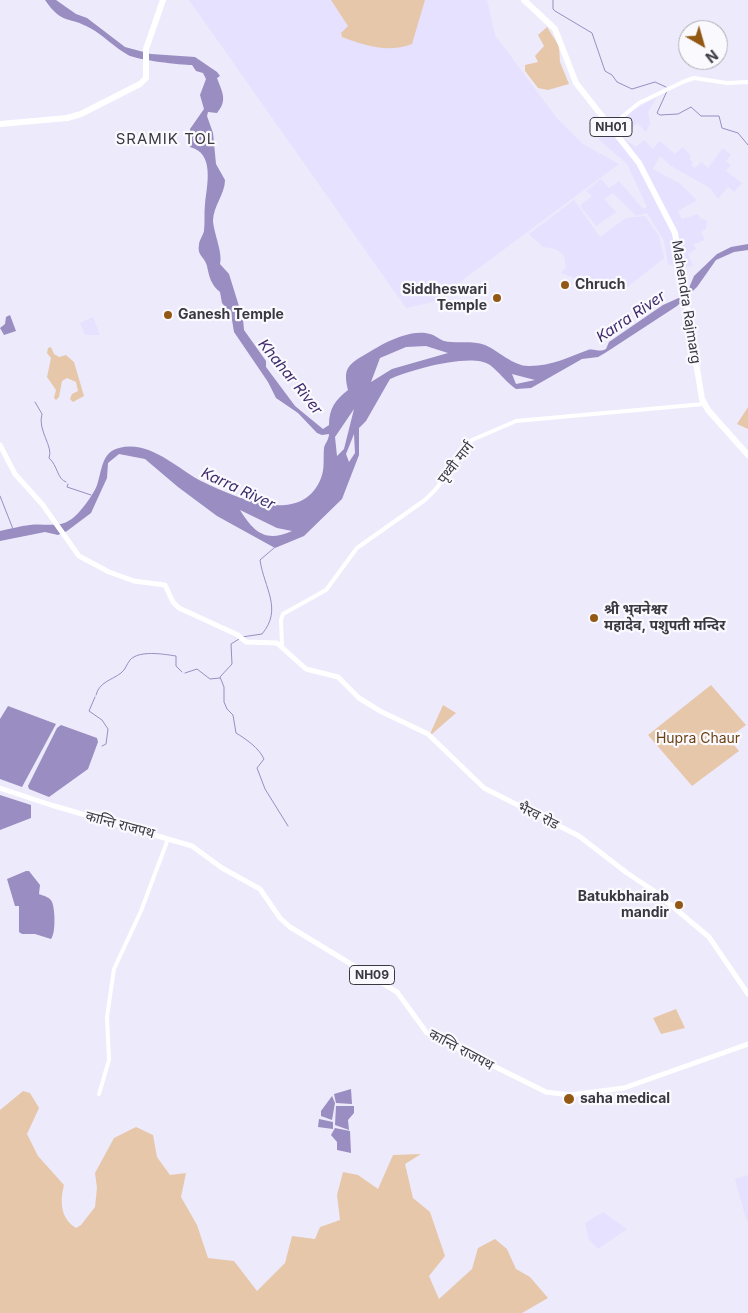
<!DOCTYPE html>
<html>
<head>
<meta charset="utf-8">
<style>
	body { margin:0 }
	#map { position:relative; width:748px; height:1313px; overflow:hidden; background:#edeafc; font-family:Inter,sans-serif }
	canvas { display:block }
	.north { position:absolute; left:678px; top:20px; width:50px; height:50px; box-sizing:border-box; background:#faf9fe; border:1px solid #adacb2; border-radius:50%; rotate:142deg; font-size:14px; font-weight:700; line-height:20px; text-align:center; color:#3a3841 }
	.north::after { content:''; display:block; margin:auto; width:18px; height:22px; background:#925814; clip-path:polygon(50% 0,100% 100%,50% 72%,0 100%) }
</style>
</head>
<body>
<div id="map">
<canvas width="748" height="1313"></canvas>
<div class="north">N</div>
</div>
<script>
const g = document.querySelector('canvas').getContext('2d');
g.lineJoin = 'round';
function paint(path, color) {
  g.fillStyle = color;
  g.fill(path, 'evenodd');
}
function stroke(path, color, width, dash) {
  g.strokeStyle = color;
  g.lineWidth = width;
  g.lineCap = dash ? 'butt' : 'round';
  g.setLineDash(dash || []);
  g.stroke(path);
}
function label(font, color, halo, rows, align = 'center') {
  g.font = font + ' Inter,"Noto Sans Devanagari",sans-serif';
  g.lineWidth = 4.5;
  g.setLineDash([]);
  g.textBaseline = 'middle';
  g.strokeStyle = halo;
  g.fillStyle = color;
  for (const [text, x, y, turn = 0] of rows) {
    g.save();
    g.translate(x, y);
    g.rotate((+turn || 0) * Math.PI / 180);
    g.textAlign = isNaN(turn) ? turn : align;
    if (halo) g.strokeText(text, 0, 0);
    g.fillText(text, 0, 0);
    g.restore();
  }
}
const built = new Path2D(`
	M189,0h298l8,35 61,82 27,27 36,20 -186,138 -27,6z
	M657,97l-9,15 2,11 -4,9 -9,-9 -14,15 13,9 8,-7 9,9 7,-8 15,13 8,-7 8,9 -2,3 4,3 -2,3 4,3 6,-6 7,6 15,-20 8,7 -5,6 5,4 -5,6 16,12 -8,9 -6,-5 -10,12 -8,-11 -39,-22 -11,-10 -7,13 26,14 18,17 -19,11 4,8 16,-5 3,5 6,1 -1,9 -5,3 4,8 -11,4 2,5 -8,5 5,12 -14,2 -11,-4 -4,-23 -17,-28 -11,3 -23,-23 -9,6 12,13 -20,14 -16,-20 12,-10 -6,-5 15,-12 8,9 10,-7 24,28 4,-2 -20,-43 -29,-25 34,-28z
	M574,200l26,37 26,-19 19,-2 14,20 5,22 -43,34 -33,-3 -12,-10 -15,-6 5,-6 -2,-12 -9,-6 -12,-2 -14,-13z
	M93,317l7,18h-15l-5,-12z
	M748,1175v46l-1,1 -12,-43z
	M603,1212l24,17 -29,20 -9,-9 -4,-17z`);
const green = new Path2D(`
	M331,0h94l-13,44c-24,9 -46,2 -70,-7l-1,-4 7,-7z
	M547,27l12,19 1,16 9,22 -21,6 -10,-2 -13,-17v-6l13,-3 -3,-6 9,-10 -6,-11z
	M51,347l3,7 5,3 7,-2 8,7 10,34 -11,6 -3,-3 2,-5 6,-3 -2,-9 -9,-4 -5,3 -3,16 -3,3 -2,-2 2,-8 -9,-13 4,-19 -4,-5 1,-5z
	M748,407v22l-11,-5z
	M711,685l35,40 -12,9 4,8 -4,3 5,6 -47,35 -44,-51z
	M443,705l13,8 -24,21h-2z
	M676,1009l9,19 -24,6 -8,-16z
	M23,1091l7,2 9,15 -12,26 11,22 26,29c-4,16 -4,33 12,43l5,-3 14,-18 2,-19 -2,-15 19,-35 22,-11 17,8 4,22 13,18 16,-2 -5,24 16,28 11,33 26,3 23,30 28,-28 7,-27 23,3 5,-12 20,-7 -3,-25 6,-23 15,3 20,14 15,-34 28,-1 -16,10 8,34 17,14 15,44 -16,20 10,23 33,-30 6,-21 17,-9 12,10 9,20 14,8 18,21 -26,15h-522v-203z`);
const water = new Path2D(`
	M45,0h11l20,14 11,4 38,29 26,7 44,3 22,15 3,4 -3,2c5,14 11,22 0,35l-9,-1 -1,4 6,17 3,31 9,16c0,14 -12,26 -12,41 1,13 10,32 7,43l9,10 14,45 1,11 22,31v6l29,39 28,23 6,-4c0,-16 6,-25 19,-35 -5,-21 -1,-25 18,-36 16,-10 44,-26 64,-20 5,1 9,5 14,7 13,3 28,-1 41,4 14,6 29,22 45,21 22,0 38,-9 58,-16 6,-2 11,3 18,-1l3,-7 16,-11 38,-26 20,-9 6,-8 5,-12 23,-22 14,-7 17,-3v6l-14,2 -18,8 -19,27 -20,19 -72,47 -7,4 -16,2 -51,29 -15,1c-10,-7 -17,-17 -26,-24 -18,-13 -80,5 -100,14l-24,42 -7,7v27l-17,44 -38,37 -29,12 -58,-32 -39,-29 -33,-28 -26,-5 -11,9 -1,15 -16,35 -24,18 -9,4 -13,-3 -45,9v-10c10,-2 20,-5 30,-6 13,-2 29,3 40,-5 9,-5 24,-26 27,-35 5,-13 4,-33 22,-37 31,-8 57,20 82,33 33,16 101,47 120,-3 4,-10 2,-19 3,-30 1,-5 5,-8 5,-14l-7,1 -5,-2 -19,-20 -22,-15 -8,-16 -34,-50 -3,-18 -9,-11 -2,-11c-9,-7 -11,-16 -13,-26 -2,-9 -10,-10 -8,-21 0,-5 4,-9 5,-14 1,-9 0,-18 1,-27 2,-19 10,-51 -15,-57v-18l14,-20 -4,-14 6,-16 -3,-6 -7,-2 -4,-6c-11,0 -55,-5 -64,-10 -14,-8 -25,-20 -38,-27 -21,-12 -28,-3 -45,-28zM426,346l22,7 -56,16 -21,13 9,-24 26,-11zM512,374l23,6 -19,4zM354,409l-10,40 -7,7 -2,-19zM354,434l1,19 -6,9 -3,-8zM240,510l37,18 15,3c-27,12 -38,1 -52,-21z
	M10,315l6,16 -12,4 -4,-7 5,-4 1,-7z
	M8,706l48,18 -34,63 -22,-8v-60z
	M61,725l36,13 1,4 -10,27 -39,28 -20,-8 -1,-3 29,-58z
	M0,795l31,10v13l-31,12z
	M26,871h3l11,14 -1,9c5,2 11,3 13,8 3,7 4,31 -1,37l-16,-5h-13l-3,-2v-26h-4l-8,-27z
	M351,1089l1,15 -16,-1 -2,-9z
	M332,1096l3,7 -3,17 -11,-4v-5z
	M336,1106h18v7l-6,7 1,10 -14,-5z
	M319,1119l14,3v7l-15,-2z
	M335,1128l15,3 1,22 -14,-3v-8l-6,-7z`);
const stream = new Path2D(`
	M553,0v9l2,2 37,22 13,38 7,4 5,7 15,7 23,-7 11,5
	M667,91l-10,22 3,2 18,-1 13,-7 10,9h18l3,12 16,5 10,12
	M35,402l7,12c-5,16 12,33 7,44 9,8 8,21 17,24
	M68,484l-1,3 24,8
	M0,496l13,33
	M242,637l20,-3c21,-25 2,-46 -2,-74l14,-12
	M239,639l-8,5 1,20 -12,13 4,10v15l3,7 6,6 3,18c10,6 23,15 28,26l-7,9 8,21 23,37
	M185,673l12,-4 13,10 10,-1
	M96,695c3,-13 16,-15 25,-22 5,-4 5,-8 9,-13 9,-10 33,-6 46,-4v10l6,6
	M95,697l-6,14 13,9 6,9 -2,15 -4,2`);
const minor = new Path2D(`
	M610,127l29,-24 46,-22 9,-3 33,5 21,-1
	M282,645l-1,-25 2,-6 43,-24 31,-42 68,-48 11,-11 36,-49 44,-19 188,-17
	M99,1094l10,-34 -2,-43 7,-48 27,-58 27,-72`);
const major = new Path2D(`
	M0,445l15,29 27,30 37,52 30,16 25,9 31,4 8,17 6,6 59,27 8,7 31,1 29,26 32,8 21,21 21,13 48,23 56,54 95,48 48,37 27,18 55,46 39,57
	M0,788l51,17 141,41 30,22 38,21 20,29 10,9 107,65 30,41 119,59 24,3 54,-7 124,-44`);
const highway = new Path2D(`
	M524,0l31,29 21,54 63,80 36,70 27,166 6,11 40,45
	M0,124l67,-6 14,-4 59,-30 6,-6v-29l17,-49`);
const markers = [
	[565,285,5,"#925814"],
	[497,298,5,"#925814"],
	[168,315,5,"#925814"],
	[594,618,5,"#925814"],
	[679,905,5,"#925814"],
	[569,1099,6,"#925814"]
];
const shields = [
	[611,127,42],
	[372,975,45]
];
const shieldNames = [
	["NH01",611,127],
	["NH09",372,975]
];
const poiNames = [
	["Chruch",575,285],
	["Siddheswari",487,290,"right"],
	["Temple",487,306,"right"],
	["Ganesh Temple",178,315],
	["श्री भुवनेश्वर",604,610],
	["महादेव, पशुपती मन्दिर",604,626],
	["Batukbhairab",669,897,"right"],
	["mandir",669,913,"right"],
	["saha medical",580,1099]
];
const streetNames = [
	["Mahendra Rajmarg",686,302,81],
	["पृथ्वी मार्ग",456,463,-52],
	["भैरव रोड",538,816,27],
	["कान्ति राजपथ",120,825,15],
	["कान्ति राजपथ",461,1050,28]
];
const parkNames = [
	["Hupra Chaur",698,739]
];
const neighbourhoodNames = [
	["SRAMIK TOL",166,139]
];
const waterNames = [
	["Karra River",631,317,-34],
	["Khahar River",290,377,51],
	["Karra River",238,489,25]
];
paint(built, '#e6e1fe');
paint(green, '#e7c7aa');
paint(water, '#998dc1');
stroke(stream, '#998dc1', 1);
stroke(minor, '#fff', 4);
stroke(major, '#fff', 5);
stroke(highway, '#fff', 6);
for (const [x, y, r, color] of markers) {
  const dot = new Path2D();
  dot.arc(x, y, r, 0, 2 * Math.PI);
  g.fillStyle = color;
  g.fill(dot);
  stroke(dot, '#faf9fe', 2);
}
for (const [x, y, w] of shields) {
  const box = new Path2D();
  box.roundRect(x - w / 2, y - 9.5, w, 19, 4);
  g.fillStyle = '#faf9fe';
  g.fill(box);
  stroke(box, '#3a3841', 1);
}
label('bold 12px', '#3a3841', null, shieldNames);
label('bold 14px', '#3a3841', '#faf9fe', poiNames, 'left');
label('14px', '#3a3841', '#faf9fe', streetNames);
label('14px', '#6e4312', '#faf9fe', parkNames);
g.letterSpacing = '1px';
label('15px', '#3a3841', '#faf9fe', neighbourhoodNames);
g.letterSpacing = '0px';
label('italic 15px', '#3f2b6b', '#faf9fe', waterNames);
</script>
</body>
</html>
